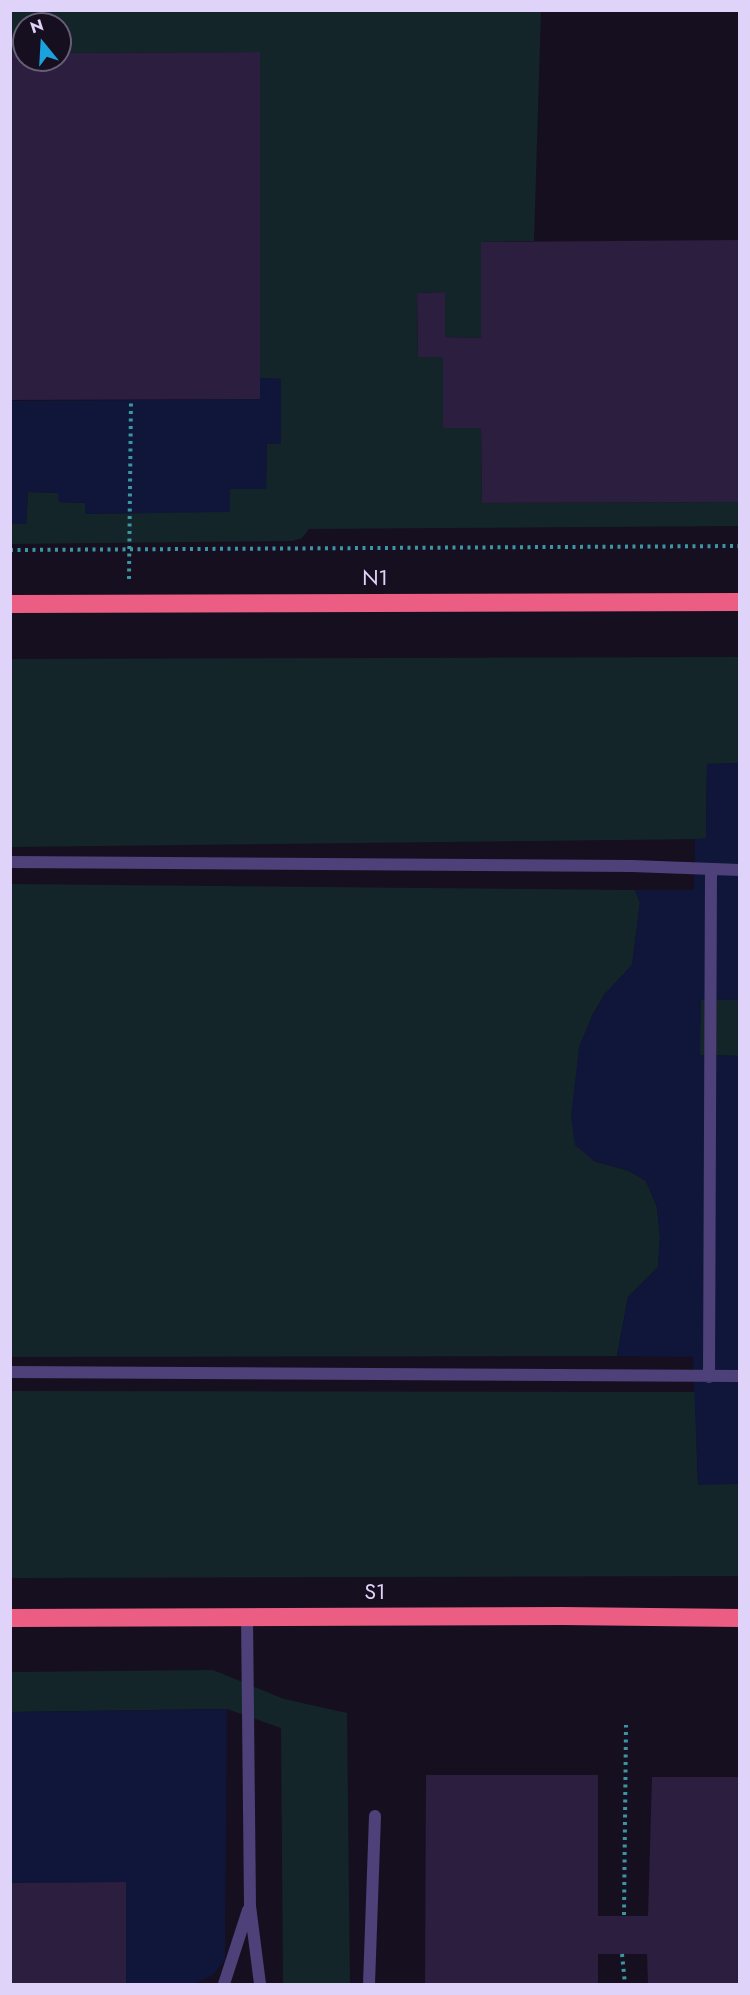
<!DOCTYPE html>
<html>
<head>
<meta charset="utf-8">
<style>
	body { margin:0 }
	#map { position:relative; width:750px; height:1995px; overflow:hidden; background:#160f1f; font-family:Jost,sans-serif }
	canvas { display:block }
	.frame { position:absolute; inset:0; border:12px solid #e0d3fa; pointer-events:none }
	.north { position:absolute; left:12px; top:12px; width:60px; height:60px; box-sizing:border-box; background:#160f1f; border:2px solid #675d77; border-radius:50%; rotate:342deg; font-size:16px; font-weight:700; line-height:24px; text-align:center; color:#e0d3fa }
	.north::after { content:''; display:block; margin:auto; width:21px; height:27px; background:#1ba2de; clip-path:polygon(50% 0,100% 100%,50% 72%,0 100%) }
</style>
</head>
<body>
<div id="map">
<canvas width="750" height="1995"></canvas>
<div class="frame"></div>
<div class="north">N</div>
</div>
<script>
const g = document.querySelector('canvas').getContext('2d');
g.lineJoin = 'round';
function paint(path, color) {
  g.fillStyle = color;
  g.fill(path, 'evenodd');
}
function stroke(path, color, width, dash) {
  g.strokeStyle = color;
  g.lineWidth = width;
  g.lineCap = dash ? 'butt' : 'round';
  g.setLineDash(dash || []);
  g.stroke(path);
}
function label(font, color, halo, rows, align = 'center') {
  g.font = font + ' Jost,sans-serif';
  g.lineWidth = 6;
  g.setLineDash([]);
  g.textBaseline = 'middle';
  g.strokeStyle = halo;
  g.fillStyle = color;
  for (const [text, x, y, turn = 0] of rows) {
    g.save();
    g.translate(x, y);
    g.rotate((+turn || 0) * Math.PI / 180);
    g.textAlign = isNaN(turn) ? turn : align;
    if (halo) g.strokeText(text, 0, 0);
    g.fillText(text, 0, 0);
    g.restore();
  }
}
const green = new Path2D(`
	M10,11h531l-7,230 -53,1v96l-36,-1 -1,-45 -27,1 1,64h25l38,71 1,75 257,-1v24l-430,3 -7,9 -9,3 -282,3v-20h15l2,-32 31,1v9l27,1v11l45,-1 99,-24h36l1,-45h14v-65l-21,-1v-326l-200,1v-29h-36v29h-13z
	M739,657v106l-32,1 -1,75 -695,8 -1,-188z
	M11,884l624,6 5,13 -8,62 -28,30 -12,21 -13,32 15,113 35,10 17,10 11,26 3,30 -2,30 -30,30 -11,59 -606,1z
	M700,1000h39v56l-39,-1z
	M10,1391l685,1 3,92h41v92l-728,2z
	M213,1670l71,29 63,14 3,271h-67l-2,-256 -54,-19 -216,3 -1,-40z`);
const water = new Path2D(`
	M260,378l21,1v65h-14l-1,45h-36v23l-145,2v-11l-26,-1 -1,-9 -30,-1 -2,32h-15v-123l249,-2z
	M739,763v237h-38l-1,55 39,1v428l-41,1 -5,-128 -76,-1 11,-59 30,-30 2,-30 -3,-30 -11,-26 -17,-10 -35,-10 -19,-16 -4,-29 8,-68 13,-32 12,-21 28,-30 8,-62 -5,-13h59l1,-51 11,-1 1,-74z
	M227,1709l-2,251 -12,15 -19,9h-68l-1,-102 -114,1 -1,-171z`);
const building = new Path2D(`
	M260,52v347l-250,1v-347h14v7h36v-7z
	M740,240v262l-258,1 -1,-75h-38v-71h-25l-1,-64 28,-1v45l36,1v-96z
	M426,1775h172v141h50l4,-139h88v207h-92l-1,-30h-49v30h-173z
	M126,1882v102h-116v-101z`);
const path = new Path2D(`
	M10,550l730,-4
	M129,579l2,-179
	M624,1915l2,-190
	M622,1954l3,30`);
const lane = new Path2D(`
	M10,862l622,4 108,4
	M10,1372l730,4
	M709,1377l2,-507
	M247,1617l3,289 10,78
	M224,1984l24,-74
	M369,1984l6,-168`);
const highway = new Path2D(`
	M10,604l730,-2
	M10,1618l552,-2 178,2`);
const streetNames = [
	["N1",375,580],
	["S1",375,1594]
];
paint(green, '#132529');
paint(water, '#0f1639');
paint(building, '#2b1e3e');
stroke(path, '#3c95a5', 4, [3, 4.5]);
stroke(lane, '#4e4079', 12);
stroke(highway, '#eb5d83', 18);
label('21px', '#e0d3fa', '#160f1f', streetNames);
</script>
</body>
</html>
